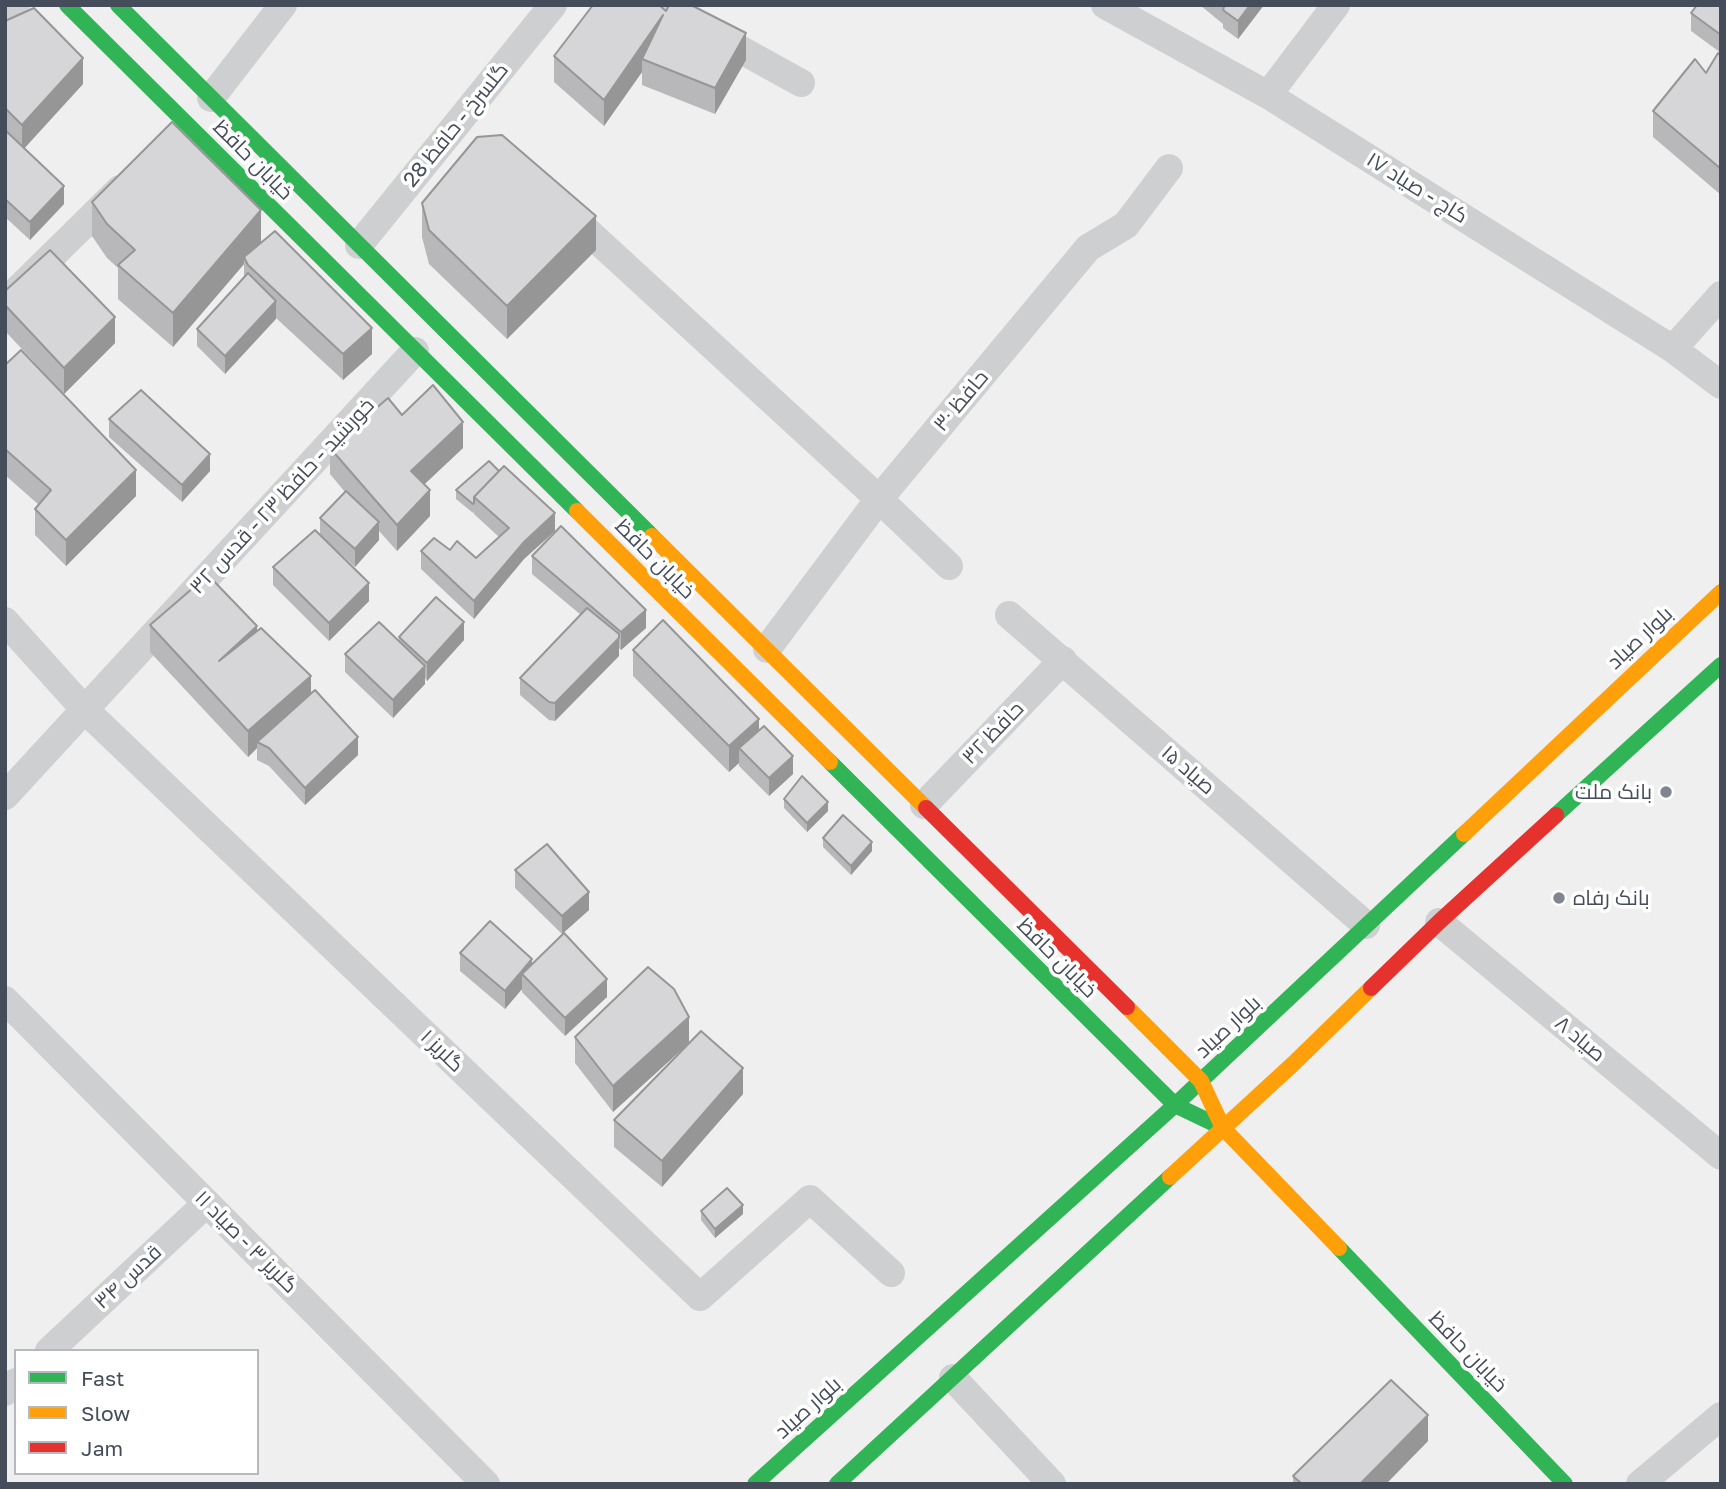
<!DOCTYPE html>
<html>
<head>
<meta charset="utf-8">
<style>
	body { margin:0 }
	#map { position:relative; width:1726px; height:1489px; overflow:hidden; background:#efefef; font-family:"Golos Text",sans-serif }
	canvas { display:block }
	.frame { position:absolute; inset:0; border:7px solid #464d5a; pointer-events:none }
	.legend { position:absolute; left:14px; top:1349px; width:245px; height:126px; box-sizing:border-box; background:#fff; border:2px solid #b5b8bd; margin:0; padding:9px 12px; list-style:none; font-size:21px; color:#464d5a }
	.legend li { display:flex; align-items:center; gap:14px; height:35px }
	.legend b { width:35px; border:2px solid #b5b8bd }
</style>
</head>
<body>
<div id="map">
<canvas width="1726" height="1489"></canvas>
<div class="frame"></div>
<ul class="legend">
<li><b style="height:9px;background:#30b455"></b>Fast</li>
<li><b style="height:9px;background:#ff9f0a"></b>Slow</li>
<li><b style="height:9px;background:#e5322d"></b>Jam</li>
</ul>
</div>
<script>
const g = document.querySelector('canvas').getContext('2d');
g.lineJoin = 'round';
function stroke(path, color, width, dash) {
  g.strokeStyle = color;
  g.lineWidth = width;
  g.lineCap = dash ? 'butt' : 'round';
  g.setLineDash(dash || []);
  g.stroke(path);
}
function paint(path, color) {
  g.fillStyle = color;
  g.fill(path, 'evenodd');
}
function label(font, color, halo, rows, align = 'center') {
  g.font = font + ' "Golos Text",Cairo,sans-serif';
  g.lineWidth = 7;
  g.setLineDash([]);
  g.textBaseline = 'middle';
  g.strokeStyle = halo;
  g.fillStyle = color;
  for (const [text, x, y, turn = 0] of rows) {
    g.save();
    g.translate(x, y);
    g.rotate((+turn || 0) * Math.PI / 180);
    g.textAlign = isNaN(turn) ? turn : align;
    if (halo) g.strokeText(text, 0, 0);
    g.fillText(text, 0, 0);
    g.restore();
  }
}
const street = new Path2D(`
	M666,5l12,10 123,68
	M1105,5l163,90 405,254 48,36
	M5,15l11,-10
	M1268,95l68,-90
	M211,98l72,-93
	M585,229l294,270 70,67
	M359,245l194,-240
	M5,302l115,-113
	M1673,349l48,-54
	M1009,615l357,310
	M5,621l80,89 615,587 110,-98 81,74
	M767,649l112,-150 209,-251 38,-23 43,-57
	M5,796l410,-445
	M924,805l139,-145
	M1439,922l282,234
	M5,1000l481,484
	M49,1351l158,-148
	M953,1378l99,106
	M5,1392l11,-10
	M1640,1484l81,-68`);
const fast = new Path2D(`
	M67,5l510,506
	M118,5l534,531
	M830,762l345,343 48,23
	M1556,815l165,-150
	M1339,1248l226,236
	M755,1484l420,-379 289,-271
	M837,1484l333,-307`);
const slow = new Path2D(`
	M577,511l253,251
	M652,536l274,272
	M1464,834l257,-242
	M1127,1007l74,74 22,47 116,120
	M1170,1177l123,-113 78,-76`);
const jam = new Path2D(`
	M926,808l201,199
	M1371,988l68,-66 117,-107`);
const wall = new Path2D(`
	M1200,5h64l-26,34 -15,-11v-4z
	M1721,5v48l-30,-22v-18z
	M666,11l80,49 -31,54 -73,-29v-13l-38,54 -50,-44v-26z
	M5,21l78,63 -59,64 40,56 -34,36 -25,-23z
	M1721,56v139l-68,-58v-26l53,-38z
	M92,202l169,40 111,112 -29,26 -67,-62 -51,56 -28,-28v-17l47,-52v-13l-71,83 -55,-48v-31l-11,-10 -15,-22z
	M422,203l174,47 -89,89 -78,-75 -7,-27z
	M5,291l110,52 -51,51 -59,-63z
	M5,365l131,131 -70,70 -31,-31v-26l4,-4 -34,-30z
	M402,415l61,33 -39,36 6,32 -33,35 -18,-20v9l-24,27 -21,-19 35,53 -40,40 -56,-56v-18l47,-32v-17l25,-26 -15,-18v-26z
	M109,419l101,52 -28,31 -73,-65z
	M489,461l66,70 -31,28 -50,60 -53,-50v-18l29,-1 26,8 23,-21 -25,-23v-2l-1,1 -17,-14v-9z
	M532,556l114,72 -25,22 -2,-2v8l-64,65 -6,-1 -29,-25v-17l61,-63 -49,-41z
	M150,625l107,6 54,63 47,61 -53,50 -36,-39 -12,-6v-12l-9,9 -98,-105z
	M399,637l65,3 -37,41 -2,-3v6l-32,34 -48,-46v-18l54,-13z
	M633,650l126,80 34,44 -24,22 -30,-30v-3l-10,9 -96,-96z
	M784,799l44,12 -21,21 -23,-24z
	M823,838l49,13 -21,24 -28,-28z
	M515,870l74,40 -27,24 -47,-46z
	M460,953l72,11 75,33 -42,39 -43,-44v-3l-17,20 -45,-38z
	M575,1037l114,6 -76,69 -38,-49z
	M743,1094l-81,93 -48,-40v-27z
	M701,1211l42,3 -28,24 -14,-18z
	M1428,1441l-42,43h-93v-8z`);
const shadedWall = new Path2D(`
	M1250,5h14l-26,34v-18z
	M663,15l-21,44v13l-38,54v-26z
	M746,33v27l-31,54v-26z
	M83,58v26l-61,67v-26z
	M64,186v18l-34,36v-18z
	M261,210v34l-17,13v7l-71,83v-34z
	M596,216v34l-89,89v-33z
	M276,301v18l-51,55v-18z
	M115,317v26l-51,51v-26z
	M372,328v26l-29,26v-26z
	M463,422v26l-52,49v-26z
	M210,454v17l-28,31v-17z
	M136,470v26l-70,70v-26z
	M430,490v26l-33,35v-26z
	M555,513v18l-31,28 -50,60v-18l50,-59z
	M379,522v18l-24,27v-18z
	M369,583v18l-40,40v-18z
	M646,610v18l-25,22v-18z
	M464,622v18l-37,41v-18z
	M257,626v26l-38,9z
	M619,634v22l-64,65v-18z
	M425,666v18l-32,34v-18z
	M311,676v26l-54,40v6l-9,9v-26z
	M759,719v26l-20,3v15l-10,9v-26z
	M358,737v18l-53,50v-17z
	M793,756v18l-24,22v-18z
	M828,802v9l-21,21v-9z
	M872,842v9l-21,24v-9z
	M589,892v18l-27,24v-18z
	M532,959v18l-10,-3v15l-17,20v-18z
	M607,979v18l-42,39v-18z
	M689,1017v26l-76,69v-26z
	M743,1068v26l-81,93v-26z
	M743,1205v9l-28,24v-9z
	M1428,1415v26l-42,43h-26z`);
const building = new Path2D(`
	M593,5h66l7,6 3,-6h22l55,28 -31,55 -73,-29 21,-44 -59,85 -50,-44z
	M1222,5h28l-12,16 -15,-11 1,-3z
	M1697,5h24v30l-30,-22z
	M34,8l49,50 -61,67 -17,-17v-87z
	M1718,53l3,3v113l-68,-58 42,-52 11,14z
	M172,122l89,88 -88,103 -55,-48 17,-15 -28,-26 -15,-22z
	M5,130l59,56 -34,36 -25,-23z
	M502,135l94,81 -89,90 -78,-76 -7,-27 55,-66z
	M275,231l97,97 -29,26 -95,-89 -4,-8z
	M50,250l65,67 -51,51 -59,-63v-14z
	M248,273l28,28 -51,55 -28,-27z
	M21,350l115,120 -70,70 -31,-31 16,-19 -46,-41v-84z
	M433,385l30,37 -52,49 19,19 -33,35 -67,-77 58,-50 14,17z
	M141,390l69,64 -28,31 -73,-66z
	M489,461l10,10 -25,26v6l-1,1 -17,-14z
	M504,466l51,47 -31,29 -50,59 -53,-50 13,-13 16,12 7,-9 19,17 33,-30 -35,-31z
	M346,491l33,31 -24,27 -35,-31z
	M561,526l85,84 -25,22 -89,-76z
	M315,530l54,53 -40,40 -56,-56z
	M208,575l49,51 -38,35 42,-33 50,48 -63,55 -98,-106z
	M436,597l28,25 -37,41 -28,-26z
	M587,608l32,26v4l-64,65 -6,-1 -29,-24z
	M663,620l96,99 -30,27 -96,-96z
	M379,622l46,44 -32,34 -48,-46z
	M315,690l43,47 -53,51 -36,-40 -12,-6z
	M764,726l29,30 -24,22 -30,-30z
	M802,776l26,26 -21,21 -23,-24z
	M843,815l29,27 -21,24 -28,-28z
	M547,844l42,48 -27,24 -47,-46z
	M490,921l42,38 -27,32 -45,-38z
	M564,933l43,46 -42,39 -43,-44z
	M648,967l26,22 15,28 -76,69 -38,-49z
	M701,1031l42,37 -81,93 -48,-41z
	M727,1188l16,17 -28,24 -14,-18z
	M1391,1380l37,35 -68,69h-58l-9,-8z`);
const markers = [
	[1666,792,7,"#81868e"],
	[1559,898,7,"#81868e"]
];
const streetNames = [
	["گلسرخ - حافظ 28",456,125,-51],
	["خیابان حافظ",253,160,45],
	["کاج - صیاد ۱۷",1417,188,32],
	["حافظ ۳۰",961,401,-50],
	["خورشید - حافظ ۲۳ - قدس ۳۲",282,496,-47],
	["خیابان حافظ",655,559,45],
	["بلوار صیاد",1640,638,-43],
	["حافظ ۳۲",993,733,-46],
	["صیاد ۱۵",1188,770,41],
	["خیابان حافظ",1057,958,45],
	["بلوار صیاد",1228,1027,-43],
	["صیاد ۸",1580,1039,40],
	["گلریز ۱",442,1051,44],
	["گلریز ۳ - صیاد ۱۱",246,1242,45],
	["قدس ۳۴",128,1277,-43],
	["خیابان حافظ",1468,1352,46],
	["بلوار صیاد",808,1408,-42]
];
const poiNames = [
	["بانک ملت",1652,792],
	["بانک رفاه",1573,898,"left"]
];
stroke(street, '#cdcfd1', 28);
stroke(fast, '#30b455', 16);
stroke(slow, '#ff9f0a', 16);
stroke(jam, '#e5322d', 16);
paint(wall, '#b8b8ba');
paint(shadedWall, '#969697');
paint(building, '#d6d6d8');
stroke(building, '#969697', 2);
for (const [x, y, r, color] of markers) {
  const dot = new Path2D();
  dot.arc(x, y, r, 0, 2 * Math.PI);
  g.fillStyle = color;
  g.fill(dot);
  stroke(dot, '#fff', 2.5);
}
label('21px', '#464d5a', '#fff', streetNames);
label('21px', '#464d5a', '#fff', poiNames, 'right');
</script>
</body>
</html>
